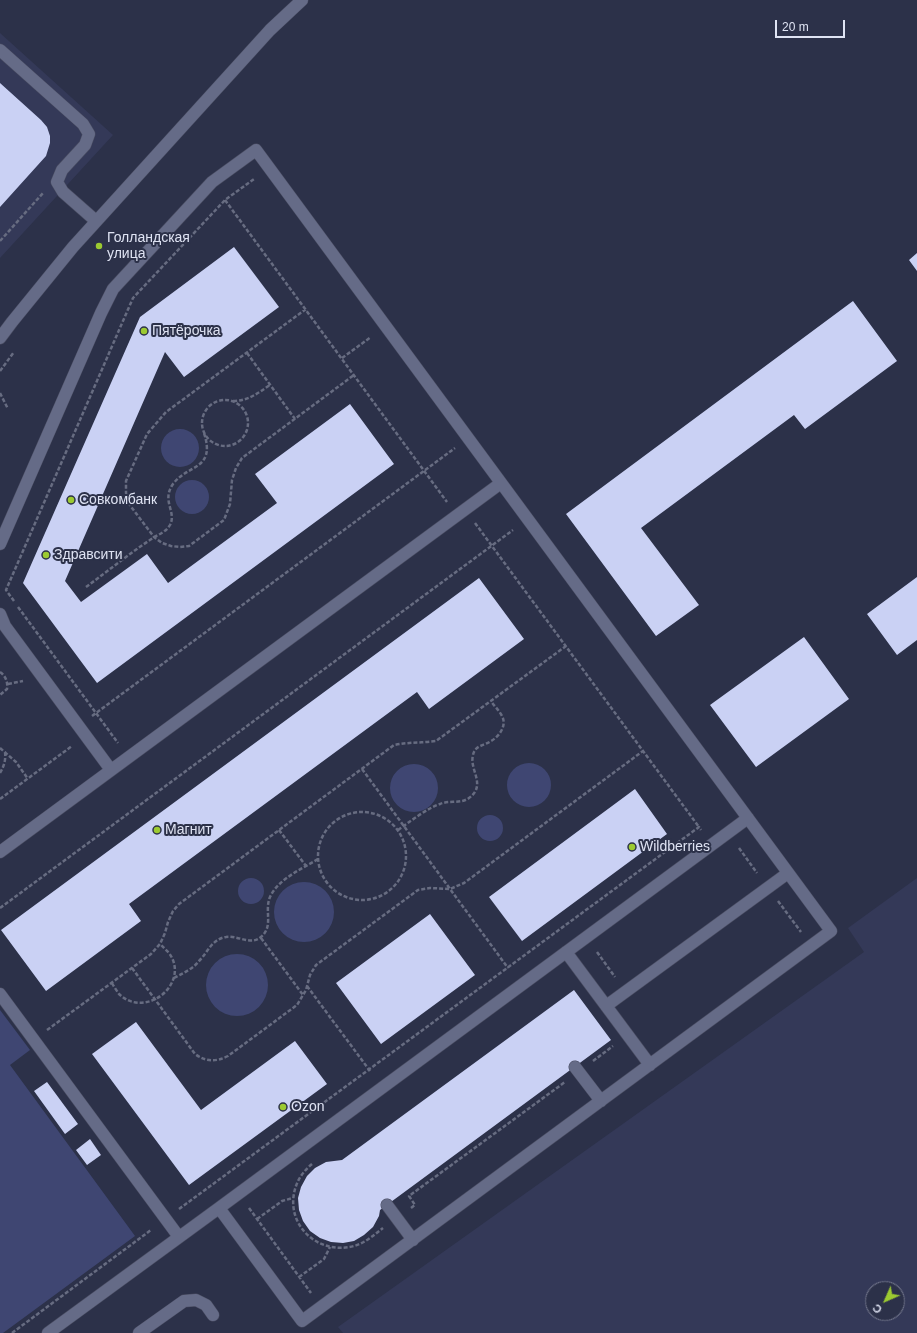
<!DOCTYPE html>
<html>
<head>
<meta charset="utf-8">
<style>
	body { margin:0 }
	#map { position:relative; width:917px; height:1333px; overflow:hidden; background:#2c3149; font-family:Arial,sans-serif }
	canvas { display:block }
	.north { position:absolute; left:865px; top:1281px; width:40px; height:40px; box-sizing:border-box; background:#2c3149; border:1px solid #74788d; border-radius:50%; rotate:225deg; font-size:11px; font-weight:700; line-height:16px; text-align:center; color:#dfe3f3 }
	.north::after { content:''; display:block; margin:auto; width:14px; height:18px; background:#9cca31; clip-path:polygon(50% 0,100% 100%,50% 72%,0 100%) }
	.scale { position:absolute; left:775px; top:20px; width:70px; height:18px; box-sizing:border-box; border:2px solid #dfe3f3; border-top:0; padding-left:5px; font-size:12px; line-height:14px; white-space:nowrap; color:#dfe3f3; -webkit-text-stroke:3px #2c3149; paint-order:stroke }
</style>
</head>
<body>
<div id="map">
<canvas width="917" height="1333"></canvas>
<div class="north">С</div>
<div class="scale">20 m</div>
</div>
<script>
const g = document.querySelector('canvas').getContext('2d');
g.lineJoin = 'round';
function paint(path, color) {
  g.fillStyle = color;
  g.fill(path, 'evenodd');
}
function stroke(path, color, width, dash) {
  g.strokeStyle = color;
  g.lineWidth = width;
  g.lineCap = dash ? 'butt' : 'round';
  g.setLineDash(dash || []);
  g.stroke(path);
}
function label(font, color, halo, rows, align = 'center') {
  g.font = font + ' Arial,sans-serif';
  g.lineWidth = 4;
  g.setLineDash([]);
  g.textBaseline = 'middle';
  g.strokeStyle = halo;
  g.fillStyle = color;
  for (const [text, x, y, turn = 0] of rows) {
    g.save();
    g.translate(x, y);
    g.rotate((+turn || 0) * Math.PI / 180);
    g.textAlign = isNaN(turn) ? turn : align;
    if (halo) g.strokeText(text, 0, 0);
    g.fillText(text, 0, 0);
    g.restore();
  }
}
const built = new Path2D(`
	M0,33l113,102 -113,123z
	M917,878v455h-574l-5,-6 526,-375 -16,-24zM873,1289h24v24h-24z`);
const green = new Path2D(`
	M161 448a19 19 0 1 1 38 0a19 19 0 1 1-38 0Z
	M175 497a17 17 0 1 1 34 0a17 17 0 1 1-34 0Z
	M507 785a22 22 0 1 1 44 0a22 22 0 1 1-44 0Z
	M390 788a24 24 0 1 1 48 0a24 24 0 1 1-48 0Z
	M477 828a13 13 0 1 1 26 0a13 13 0 1 1-26 0Z
	M238 891a13 13 0 1 1 26 0a13 13 0 1 1-26 0Z
	M274 912a30 30 0 1 1 60 0a30 30 0 1 1-60 0Z
	M206 985a31 31 0 1 1 62 0a31 31 0 1 1-62 0Z
	M0,1010l30,40 -20,15 125,171 -132,97h-3z`);
const building = new Path2D(`
	M0,83l41,37 6,7 3,9v7l-4,13 -46,51z
	M234,247l45,60 -95,70 -19,-25 -100,229 16,21 66,-48 21,29 109,-80 -22,-29 95,-70 44,60 -297,219 -74,-100 117,-266z
	M917,253v18l-8,-11z
	M853,301l44,60 -92,68 -11,-14 -153,113 58,77 -43,31 -90,-122z
	M917,577v63l-20,15 -30,-41z
	M479,578l45,61 -95,70 -12,-17 -288,212 12,17 -95,70 -45,-61z
	M804,637l45,62 -93,68 -46,-62z
	M635,789l32,45 -145,107 -33,-44z
	M430,914l45,61 -94,69 -45,-61z
	M574,990l37,50 -231,170 -1,6 -6,11 -9,8 -10,6 -11,2 -12,-1 -11,-4 -10,-7 -7,-10 -4,-11 -1,-12 3,-11 6,-11 8,-8 11,-6 16,-2z
	M136,1022l65,88 94,-69 32,43 -138,101 -97,-131z
	M47,1082l31,42 -13,10 -31,-43z
	M90,1139l11,16 -14,10 -11,-15z`);
const path = new Path2D(`
	M225,200l222,302
	M0,241l43,-48
	M306,309l-140,103 -19,22 -21,47v12l3,11 25,33 8,6 9,3 9,1 9,-1 35,-26 6,-16 2,-24 4,-12 6,-10 112,-83
	M247,353l48,66
	M342,358l29,-21
	M0,371l14,-19
	M0,393l8,16
	M202 423a23 23 0 1 1 46 0a23 23 0 1 1-46 0Z
	M233,401c15,0 25,-8 37,-16
	M475,523l224,304
	M86,587c22,-16 44,-34 67,-49 6,-4 13,-6 17,-13 7,-13 -9,-24 3,-41 15,-20 43,-14 31,-51
	M14,601l-8,-11 127,-292 92,-98 29,-21
	M18,607l100,136
	M0,672c6,4 8,11 7,17l-7,6
	M8,684l15,-3
	M92,716l363,-268
	M0,748l16,14 12,17
	M362,769l146,199
	M0,773c4,-7 6,-13 5,-21
	M0,799l72,-53
	M318 856a44 44 0 1 1 88 0a44 44 0 1 1-88 0Z
	M279,830l27,36
	M398,830c10,-7 31,-23 42,-26 9,-4 21,0 29,-6 18,-13 0,-28 4,-43 2,-10 11,-9 18,-14 9,-5 16,-16 11,-25 -3,-6 -8,-10 -11,-15
	M739,848l18,25
	M778,901l23,31
	M0,908l513,-378
	M261,938l42,57
	M597,952l18,25
	M132,968l63,86c11,8 21,8 33,2l69,-51 9,-15 4,-15 6,-10 102,-75 12,-2 20,1 14,-6 179,-132
	M174,978c9,-5 19,-9 25,-17 9,-9 13,-22 27,-24 12,-2 25,9 35,0 13,-11 3,-26 9,-40 8,-18 32,-28 48,-38
	M112,983c2,4 5,8 7,11 27,26 72,-11 50,-41 -3,-3 -6,-6 -9,-9
	M307,986l63,85
	M47,1030l104,-76 9,-10 5,-11 3,-11 5,-11 6,-7 215,-159c15,-3 28,-2 42,-4l130,-95
	M593,1061l20,-15
	M312,1164c-7,6 -13,13 -16,22 -13,37 21,70 58,60 11,-3 20,-11 29,-18
	M249,1208l62,85
	M411,1208l4,-3 -6,-9 156,-114
	M179,1209l520,-382 2,3
	M257,1219l25,-18 11,-3
	M299,1277l25,-18 6,-12
	M12,1333l139,-103`);
const minor = new Path2D(`
	M0,50l83,74 6,10 -4,11 -23,25 -5,12 6,10 33,29
	M0,338l12,-16 61,-75 197,-217 32,-30
	M0,544l101,-231 12,-24 99,-107 44,-32 575,781 -529,390 -83,-113 529,-390
	M0,614l5,12 106,144
	M0,852l501,-369
	M566,952l84,113
	M0,994l179,243
	M606,1006l182,-133
	M575,1067l26,34
	M387,1205l26,35
	M48,1333l171,-125
	M139,1333l45,-32 12,-1 10,5 7,10`);
const markers = [
	[99,246,4,"#9cca31"],
	[144,331,4,"#9cca31"],
	[71,500,4,"#9cca31"],
	[46,555,4,"#9cca31"],
	[157,830,4,"#9cca31"],
	[632,847,4,"#9cca31"],
	[283,1107,4,"#9cca31"]
];
const poiNames = [
	["Голландская",107,238],
	["улица",107,254],
	["Пятёрочка",152,331],
	["Совкомбанк",79,500],
	["Здравсити",54,555],
	["Магнит",165,830],
	["Wildberries",640,847],
	["Ozon",291,1107]
];
paint(built, '#343958');
paint(green, '#3f4672');
paint(building, '#cad1f4');
stroke(minor, '#4a4d62', 13);
stroke(path, '#676c81', 2.5, [4, 2]);
stroke(minor, '#656b87', 12);
for (const [x, y, r, color] of markers) {
  const dot = new Path2D();
  dot.arc(x, y, r, 0, 2 * Math.PI);
  g.fillStyle = color;
  g.fill(dot);
  stroke(dot, '#2c3149', 1.5);
}
label('14px', '#dfe3f3', '#2c3149', poiNames, 'left');
</script>
</body>
</html>
